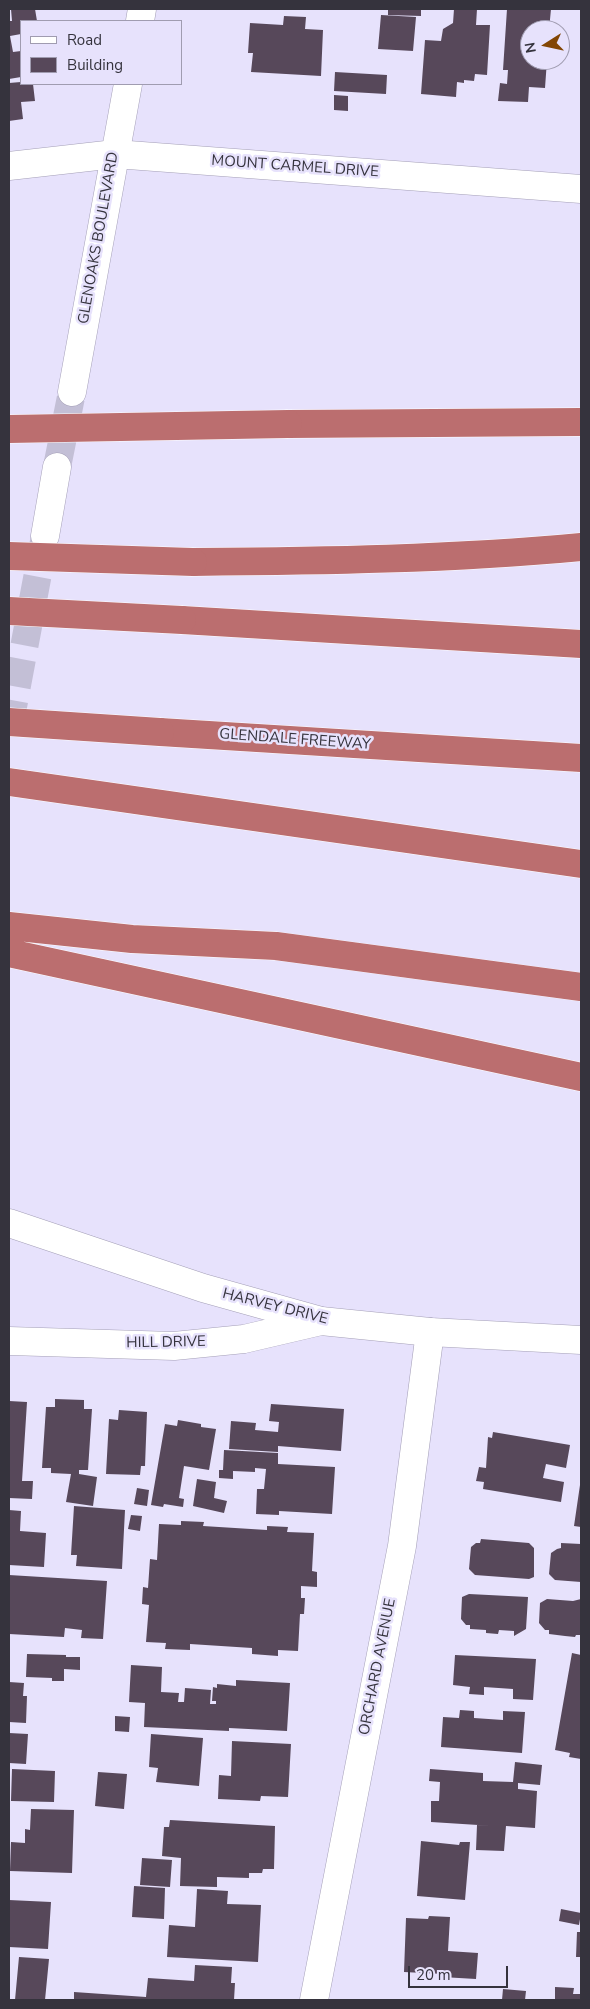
<!DOCTYPE html>
<html>
<head>
<meta charset="utf-8">
<style>
	body { margin:0 }
	#map { position:relative; width:590px; height:2009px; overflow:hidden; background:#e7e2fc; font-family:"Nunito Sans",sans-serif }
	canvas { display:block }
	.frame { position:absolute; inset:0; border:10px solid #35333d; pointer-events:none }
	.legend { position:absolute; left:20px; top:20px; width:162px; height:65px; box-sizing:border-box; background:#e7e2fc; border:1px solid #a09cb0; margin:0; padding:6px 9px; list-style:none; font-size:15px; color:#35333d }
	.legend li { display:flex; align-items:center; gap:10px; height:25px }
	.legend b { width:25px; border:1px solid #a09cb0 }
	.north { position:absolute; left:520px; top:20px; width:50px; height:50px; box-sizing:border-box; background:#e7e2fc; border:1px solid #a09cb0; border-radius:50%; rotate:260deg; font-size:14px; font-weight:700; line-height:20px; text-align:center; color:#35333d }
	.north::after { content:''; display:block; margin:auto; width:18px; height:22px; background:#834604; clip-path:polygon(50% 0,100% 100%,50% 72%,0 100%) }
	.scale { position:absolute; left:408px; top:1966px; width:100px; height:22px; box-sizing:border-box; border:2px solid #35333d; border-top:0; padding-left:6px; font-size:15px; line-height:18px; white-space:nowrap; color:#35333d; -webkit-text-stroke:4px #e7e2fc; paint-order:stroke }
</style>
</head>
<body>
<div id="map">
<canvas width="590" height="2009"></canvas>
<div class="frame"></div>
<ul class="legend">
<li><b style="height:6px;background:#fff"></b>Road</li>
<li><b style="height:14px;background:#57485a"></b>Building</li>
</ul>
<div class="north">N</div>
<div class="scale">20 m</div>
</div>
<script>
const g = document.querySelector('canvas').getContext('2d');
g.lineJoin = 'round';
function paint(path, color) {
  g.fillStyle = color;
  g.fill(path, 'evenodd');
}
function stroke(path, color, width, dash) {
  g.strokeStyle = color;
  g.lineWidth = width;
  g.lineCap = dash ? 'butt' : 'round';
  g.setLineDash(dash || []);
  g.stroke(path);
}
function label(font, color, halo, rows, align = 'center') {
  g.font = font + ' "Nunito Sans",sans-serif';
  g.lineWidth = 5;
  g.setLineDash([]);
  g.textBaseline = 'middle';
  g.strokeStyle = halo;
  g.fillStyle = color;
  for (const [text, x, y, turn = 0] of rows) {
    g.save();
    g.translate(x, y);
    g.rotate((+turn || 0) * Math.PI / 180);
    g.textAlign = isNaN(turn) ? turn : align;
    if (halo) g.strokeText(text, 0, 0);
    g.fillText(text, 0, 0);
    g.restore();
  }
}
const building = new Path2D(`
	M11,9h24l2,12h-16v13l-11,2 3,16 8,-1v26l-12,2v-58h3z
	M388,9h33v7l-33,-1z
	M454,9h23l-1,16h14l-3,50 -12,-1 -1,7 -10,-1v3l-7,-1 -1,15 -35,-3 4,-54 16,1 2,-12 10,-6z
	M507,9h44l-2,21h-19v30h17l-2,28 -16,-1 -1,15 -30,-1 2,-18 7,1 1,-14h-5z
	M381,15l35,2 -3,34 -35,-2z
	M284,16l22,1 -1,12 18,1 -2,46 -70,-4 2,-19h-5l2,-30 33,2z
	M335,72l52,3 -1,19 -52,-3z
	M21,82v2h12l2,17 -14,1 2,17 -14,2v-38z
	M334,95l14,1v15l-14,-1z
	M55,1399l29,1v9h8l-4,61h-9v4l18,3 -4,29 -27,-4 5,-28 -20,-1v-5h-9l4,-61h9z
	M9,1401l18,1 -5,79h11l-1,18 -23,-1z
	M271,1404l73,5 -3,42 -63,-5v6l-49,-3 2,-28 25,2 -1,7 23,2 1,-10 -10,-1z
	M119,1410l28,2 -2,54h-4l-1,9 -34,-1 3,-55 9,1z
	M178,1420l23,4v3l15,2 -7,41 -25,-4 -5,32 5,1 -1,8 -19,-3 -1,3 -12,-2 14,-81 12,2z
	M493,1432l77,13 -4,23 -20,-4 -3,14 21,4 -3,20 -78,-13 1,-7 -8,-1 3,-14 7,1 2,-31 4,1z
	M224,1450l54,3v11l57,3 -3,47 -53,-3v4l-23,-1 1,-25h7l2,-20 -11,-1v4l-22,-1v8l-14,-1v-8h4z
	M197,1479l19,3 -2,16 13,3 -3,12 -31,-7z
	M580,1485h1v42l-7,-1z
	M137,1488l12,2 -2,16 -13,-2z
	M74,1506l51,4 -3,59 -46,-3 1,-11h-6z
	M9,1510l12,1 -1,20 26,2 -2,34 -35,-2z
	M131,1515l11,1 -2,15 -12,-2z
	M181,1521l23,1 -1,4 64,4v-4l21,1 -1,5 27,1 -2,38 5,1v15l-16,-1v12h4l-1,16h-4l-2,37 -20,-1v6l-26,-2v-6l-62,-4v6l-25,-1 1,-6 -20,-1 3,-37 -7,-1 1,-17 5,1 2,-29 7,1 2,-36 22,1z
	M481,1539l48,4 5,5v29l-5,2 -54,-4 -6,-6 2,-22 5,-4h4z
	M561,1543l20,1v38l-26,-2 -6,-6 2,-21 6,-4 4,-1z
	M9,1575l98,6 -4,58 -22,-1 1,-8 -17,-2 -1,9 -55,-3z
	M469,1594l59,3 -2,32 -12,7v-5l-15,-1 -1,4 -12,-1v-3l-16,-1v-4h-4l-5,-6 1,-22z
	M547,1599l26,2 8,-2v36h-5l-1,2 -10,-1 -16,-2v-4h-4l-6,-7 1,-20z
	M572,1653l9,2v104l-12,-2 1,-4 -15,-3z
	M27,1654l39,1v2h14v13l-16,-1v12h-12v-3l-26,-1z
	M455,1655l81,4 -3,41 -20,-1v-10l-29,-2v8l-15,-1 1,-7 -17,-2z
	M131,1665l31,2 -1,25 18,1 -1,9h6l1,-14 26,2 -1,14h6v-3h-4l1,-14 4,1v-4l19,2v-6l54,3 -3,48 -58,-3v3l-85,-4 1,-24 -16,-1z
	M9,1682l15,1 -1,13h4l-1,27 -17,-1z
	M460,1710l14,1v7l29,2v-9l22,1 -3,41 -81,-6 2,-30 16,1z
	M115,1716l15,1 -1,15 -14,-1z
	M9,1733l19,1 -2,30 -17,-1z
	M151,1734l52,4 -4,48 -43,-4 2,-14 -9,-1z
	M232,1741l59,3 -3,53 -27,-1 -1,5 -42,-2 1,-24 12,1z
	M515,1762l27,3 -2,20 -22,-2v6l19,2 -2,37 -29,-2 -2,25 -28,-1 1,-25 17,1 -63,-4v-21h8l1,-19 -11,-1 1,-12 53,4v8l30,1z
	M12,1769l43,2 -1,31 -43,-1z
	M98,1772l29,2 -3,35 -29,-3z
	M31,1809l43,1 -2,63 -62,-2 1,-29 14,1v-14l5,1z
	M170,1820l105,6 -1,43h-11l-1,4h-13v5l-32,-1v10l-37,-1 1,-28 -19,-2 2,-29h5z
	M421,1841l38,4 1,-3h10l-5,58 -48,-4z
	M142,1858l30,2 -2,27 -30,-2z
	M134,1886l31,2 -1,31 -32,-2z
	M197,1889l31,2 -1,13 34,1 -3,57 -91,-5 2,-32 26,2z
	M9,1900l42,2 -3,47 -39,-2z
	M561,1909l20,4 -2,12 -20,-4z
	M429,1916l21,1 -2,34 30,2 -2,26 -34,-2 1,-3 -39,-2 2,-54 22,1z
	M577,1932h4v25h-5z
	M19,1957l30,2 -4,41h-30z
	M195,1965l37,2 -1,16h4l-1,17h-160v-8l72,5 2,-19 46,3z
	M555,1987l19,1 -1,6h8v6h-26z
	M503,1989l23,2 -1,9h-23z`);
const secondaryTunnel = new Path2D(`
	M57,467l15,-75
	M9,728l36,-192`);
const street = new Path2D(`
	M9,166l106,-12 466,35
	M9,1341l165,5 70,-7 77,-18
	M314,2000l88,-454 28,-214`);
const secondary = new Path2D(`
	M140,21l2,-12
	M72,392l56,-308
	M45,536l12,-69
	M9,1223l194,65 118,33 109,11 151,8`);
const highway = new Path2D(`
	M288,424l293,-2
	M193,562c130,-1 259,-3 388,-15
	M182,620l399,24
	M160,732l421,26
	M9,782l572,82
	M9,926l123,13 144,7 305,41
	M9,953l572,124`);
const highwayBridge = new Path2D(`
	M9,429l279,-5
	M9,556l184,6
	M9,611l173,9
	M9,722l151,10`);
const streetNames = [
	["MOUNT CARMEL DRIVE",295,167,4],
	["GLENOAKS BOULEVARD",99,238,-80],
	["GLENDALE FREEWAY",295,740,4],
	["HARVEY DRIVE",275,1307,14],
	["HILL DRIVE",166,1343,-1],
	["ORCHARD AVENUE",378,1667,-79]
];
paint(building, '#57485a');
stroke(secondaryTunnel, '#c3bfd6', 28, [28, 14]);
stroke(street, '#a49fb7', 29);
stroke(secondary, '#a49fb7', 29);
stroke(highway, '#fff', 29);
stroke(street, '#fff', 28);
stroke(secondary, '#fff', 28);
stroke(highway, '#bb6e6f', 28);
stroke(highwayBridge, '#fff', 29, []);
stroke(highwayBridge, '#bb6e6f', 28);
label('15px', '#35333d', '#e7e2fc', streetNames);
</script>
</body>
</html>
